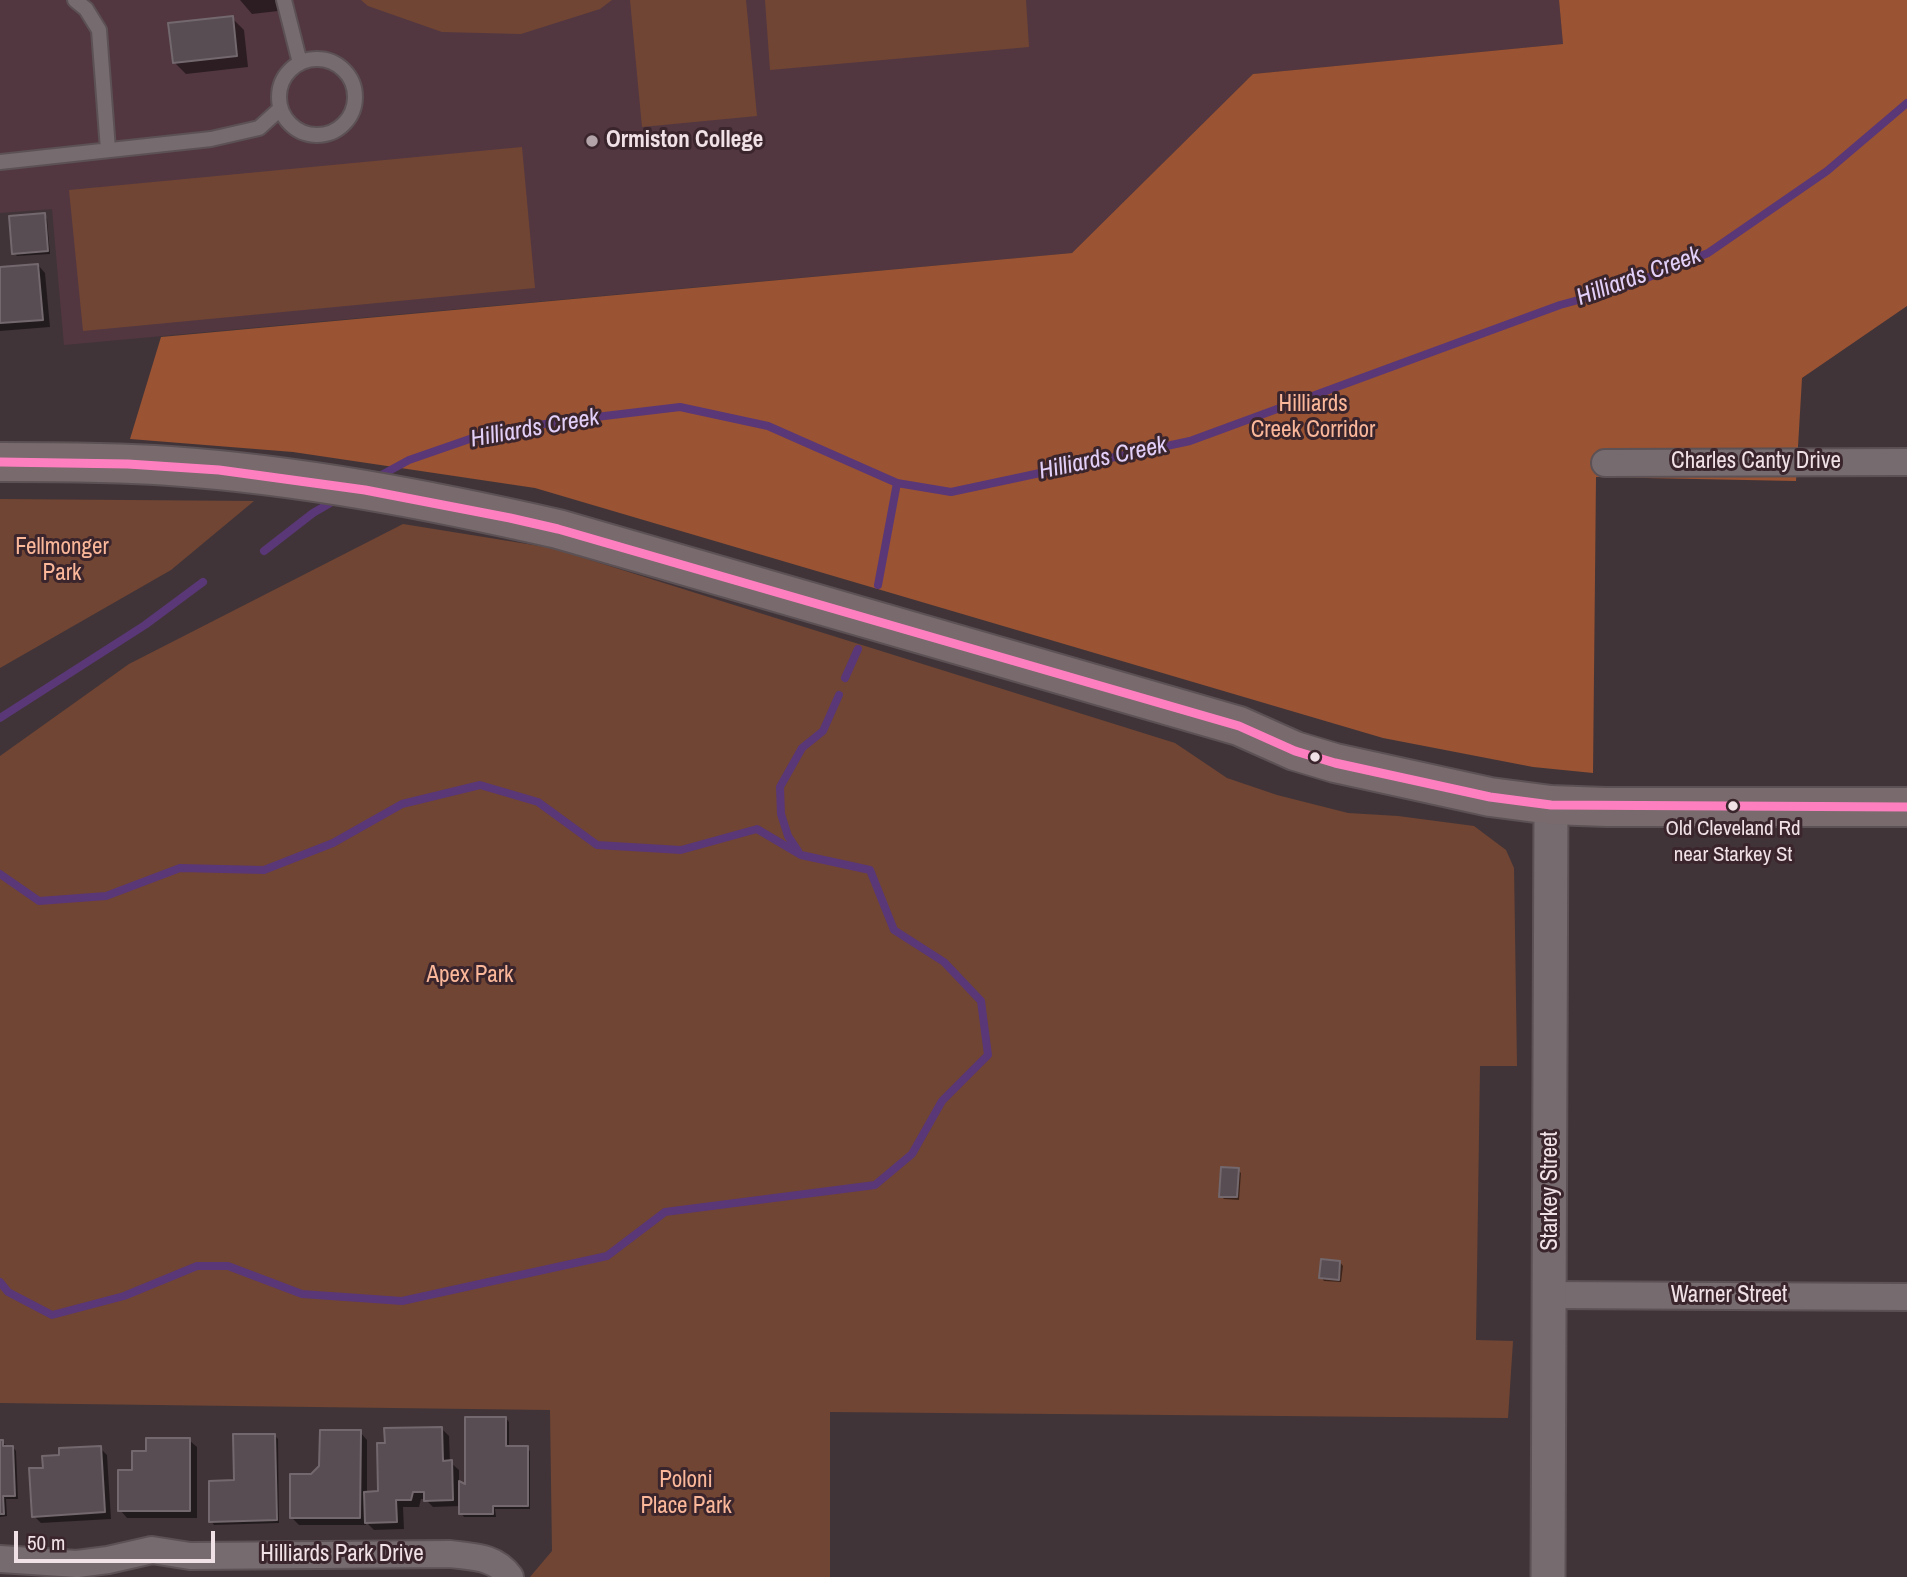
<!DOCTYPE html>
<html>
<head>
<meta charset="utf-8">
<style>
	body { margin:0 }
	#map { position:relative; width:1907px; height:1577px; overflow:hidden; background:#413438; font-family:"Archivo Narrow",sans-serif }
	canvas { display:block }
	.scale { position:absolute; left:14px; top:1531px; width:201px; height:32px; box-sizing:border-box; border:4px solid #f0e1e6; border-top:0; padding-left:9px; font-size:21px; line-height:24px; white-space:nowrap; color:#f0e1e6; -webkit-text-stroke:5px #3b252d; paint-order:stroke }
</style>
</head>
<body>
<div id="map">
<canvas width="1907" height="1577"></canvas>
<div class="scale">50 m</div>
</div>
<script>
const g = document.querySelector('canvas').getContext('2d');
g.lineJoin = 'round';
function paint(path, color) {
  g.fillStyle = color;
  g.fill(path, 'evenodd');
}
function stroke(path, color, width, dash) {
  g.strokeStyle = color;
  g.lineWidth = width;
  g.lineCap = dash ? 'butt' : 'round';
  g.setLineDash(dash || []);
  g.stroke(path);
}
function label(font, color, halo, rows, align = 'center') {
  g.font = font + ' "Archivo Narrow",sans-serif';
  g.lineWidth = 6;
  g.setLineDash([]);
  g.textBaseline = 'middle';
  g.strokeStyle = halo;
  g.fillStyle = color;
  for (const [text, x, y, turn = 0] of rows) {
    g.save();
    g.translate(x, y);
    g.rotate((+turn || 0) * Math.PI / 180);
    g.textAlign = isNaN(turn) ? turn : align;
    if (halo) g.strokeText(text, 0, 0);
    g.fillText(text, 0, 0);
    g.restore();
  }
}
const built = new Path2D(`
	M0,0h1559l4,44 -310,30 -181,179 -1008,92 -12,-136 -52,4z`);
const green = new Path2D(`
	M361,0h251l-12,9 -79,25 -79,-2 -74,-26z
	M630,0h116l11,116 -115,11z
	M765,0h261l3,47 -259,23z
	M522,147l13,141 -452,43 -14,-141z
	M0,499l254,2 -83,69 -171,98z
	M403,524l149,24 623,195 52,35 50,17 71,18 50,3 76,10 32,24 8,18 3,198h-37l-4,274 37,1 -5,77 -678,-6v165h-300l22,-26 -2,-141 -550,-7v-647l129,-92z`);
const forest = new Path2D(`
	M1559,0h348v306l-105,72 -6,103 -200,-4 -3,296 -60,-6 -150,-29 -848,-250 -242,-36 -163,-13 31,-102 911,-84 181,-179 310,-30z`);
const shadow = new Path2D(`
	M240,0h46l1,10 -35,4z
	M232,18l12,12 4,37 -62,7 -12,-12z
	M44,215l3,4 3,35 -33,2 -3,-3z
	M38,265l7,8 5,54 -50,4v-62z
	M1238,1170l3,3 -2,27 -15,-1 -3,-3z
	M1340,1262l3,4 -2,16 -17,-1 -3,-4z
	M506,1418l3,4v26h18l3,3v58h-35l1,8h-32l-3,-4v-7l-28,1 -8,-8h-4l-2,8h-16l1,22 -30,1 -8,-8v3h-67l-8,-8 20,-41 49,-44 7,8v53h13l61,-65 8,8 1,26 9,8v13l8,3z
	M274,1435l4,4 1,84 -65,2 -3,-4 25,-39z
	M189,1440l8,7v71h-70l-7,-8 14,-38 14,-19z
	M0,1441l6,4v3l7,-1 3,4 2,48h-12l1,17 -7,1z
	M100,1448l7,7 4,64 -70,4 -7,-7 11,-47 16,-12z`);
const stream = new Path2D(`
	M376,478l33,-18 78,-27 84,-13 109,-13 88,19 129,57 54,9 239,-51 370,-136 62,-17 86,-35 119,-82 80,-68
	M264,551l49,-38 24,-14
	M878,585l19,-102
	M845,678l13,-29
	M0,718l145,-93 58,-43
	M798,851l-10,-15 -7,-22 -1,-27 22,-39 21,-17 16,-36
	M0,874l39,27 67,-5 74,-28 84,2 69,-27 69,-39 78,-19 58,17 59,43 84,5 76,-21 44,26 69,15 24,60 50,32 37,39 7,54 -46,46 -30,53 -37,31 -210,27 -58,44 -205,45 -100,-7 -74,-28h-31l-73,30 -72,19 -44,-23 -8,-10`);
const building = new Path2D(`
	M233,16l4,40 -64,7 -5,-40z
	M45,213l3,38 -36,3 -3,-38z
	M38,264l5,56 -43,3v-56z
	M1221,1167l18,1 -2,29h-18z
	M1321,1259l19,2 -1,19 -20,-2z
	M465,1417h41v29h22v60h-35v8h-34v-33l6,3z
	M442,1427l1,34 9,-1 1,40 -29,1v-9h-11l-2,8h-15l1,22 -32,1 -1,-31 14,-1 -1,-48h8l-1,-15z
	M320,1430h41l-1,88h-70v-44h21l8,-8z
	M233,1434h42l2,86 -68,2v-41l25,-1z
	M146,1438h44v73h-72v-41h14v-19h14z
	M0,1440h3v6h10l2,50h-12l1,18h-4z
	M101,1446l4,66 -73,5 -3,-49h14l-1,-12 17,-1v-7z`);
const service = new Path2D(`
	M75,0l11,9 13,21 9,120
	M284,0l16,63
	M279 97a38 38 0 1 1 76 0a38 38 0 1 1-76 0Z
	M0,162l211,-23 48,-11 21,-19`);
const minor = new Path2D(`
	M1605,463l302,-1
	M1550,1295l357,2
	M0,1559l77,5 31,-4 44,-10 38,6 260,-2c23,3 45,2 60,23`);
const tertiary = new Path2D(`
	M1548,1577l3,-772`);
const primary = new Path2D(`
	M0,462c57,0 114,0 170,4 131,9 260,34 388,63l681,197 56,25 40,12 155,34 61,8 55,2h301`);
const bus1 = new Path2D(`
	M0,462l128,2 91,6 146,20 145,28 48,11 681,197 56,25 40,12 155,34 61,8 356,2`);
const markers = [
	[592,141,7,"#b3a4a9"],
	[1315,757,6,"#f0e1e6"],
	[1733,806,6,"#f0e1e6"]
];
const busNames = [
	["Old Cleveland Rd",1733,829],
	["near Starkey St",1733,855]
];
const poiNames = [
	["Ormiston College",606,141]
];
const parkNames = [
	["Hilliards",1313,405],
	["Creek Corridor",1313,431],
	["Fellmonger",62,548],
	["Park",62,574],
	["Apex Park",470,976],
	["Poloni",686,1481],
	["Place Park",686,1507]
];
const streetNames = [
	["Charles Canty Drive",1756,462],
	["Starkey Street",1551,1191,-90],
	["Warner Street",1729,1296],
	["Hilliards Park Drive",342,1555]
];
const waterNames = [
	["Hilliards Creek",1639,277,-20],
	["Hilliards Creek",535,429,-10],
	["Hilliards Creek",1103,459,-12]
];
paint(built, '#523741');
paint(green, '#714533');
paint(forest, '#9a5333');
paint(shadow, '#0007');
stroke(stream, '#5a3777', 8);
paint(building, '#574d52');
stroke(building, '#72686d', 2);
stroke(service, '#5c5154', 18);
stroke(minor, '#5c5154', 30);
stroke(tertiary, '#5c5154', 37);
stroke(primary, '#5c5154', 42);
stroke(service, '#766b6f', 14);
stroke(minor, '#766b6f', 26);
stroke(tertiary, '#766b6f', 33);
stroke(primary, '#786a6d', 38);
stroke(bus1, '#fe7fbf', 9);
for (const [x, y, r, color] of markers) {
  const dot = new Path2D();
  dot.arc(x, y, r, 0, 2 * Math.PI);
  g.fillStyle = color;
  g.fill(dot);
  stroke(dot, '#3b252d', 2.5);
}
label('21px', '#f0e1e6', '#3b252d', busNames);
label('bold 23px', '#f0e1e6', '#3b252d', poiNames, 'left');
label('23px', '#fab799', '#3b252d', parkNames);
label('23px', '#f0e1e6', '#3b252d', streetNames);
label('italic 24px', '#e3d0f9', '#3b252d', waterNames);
</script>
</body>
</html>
